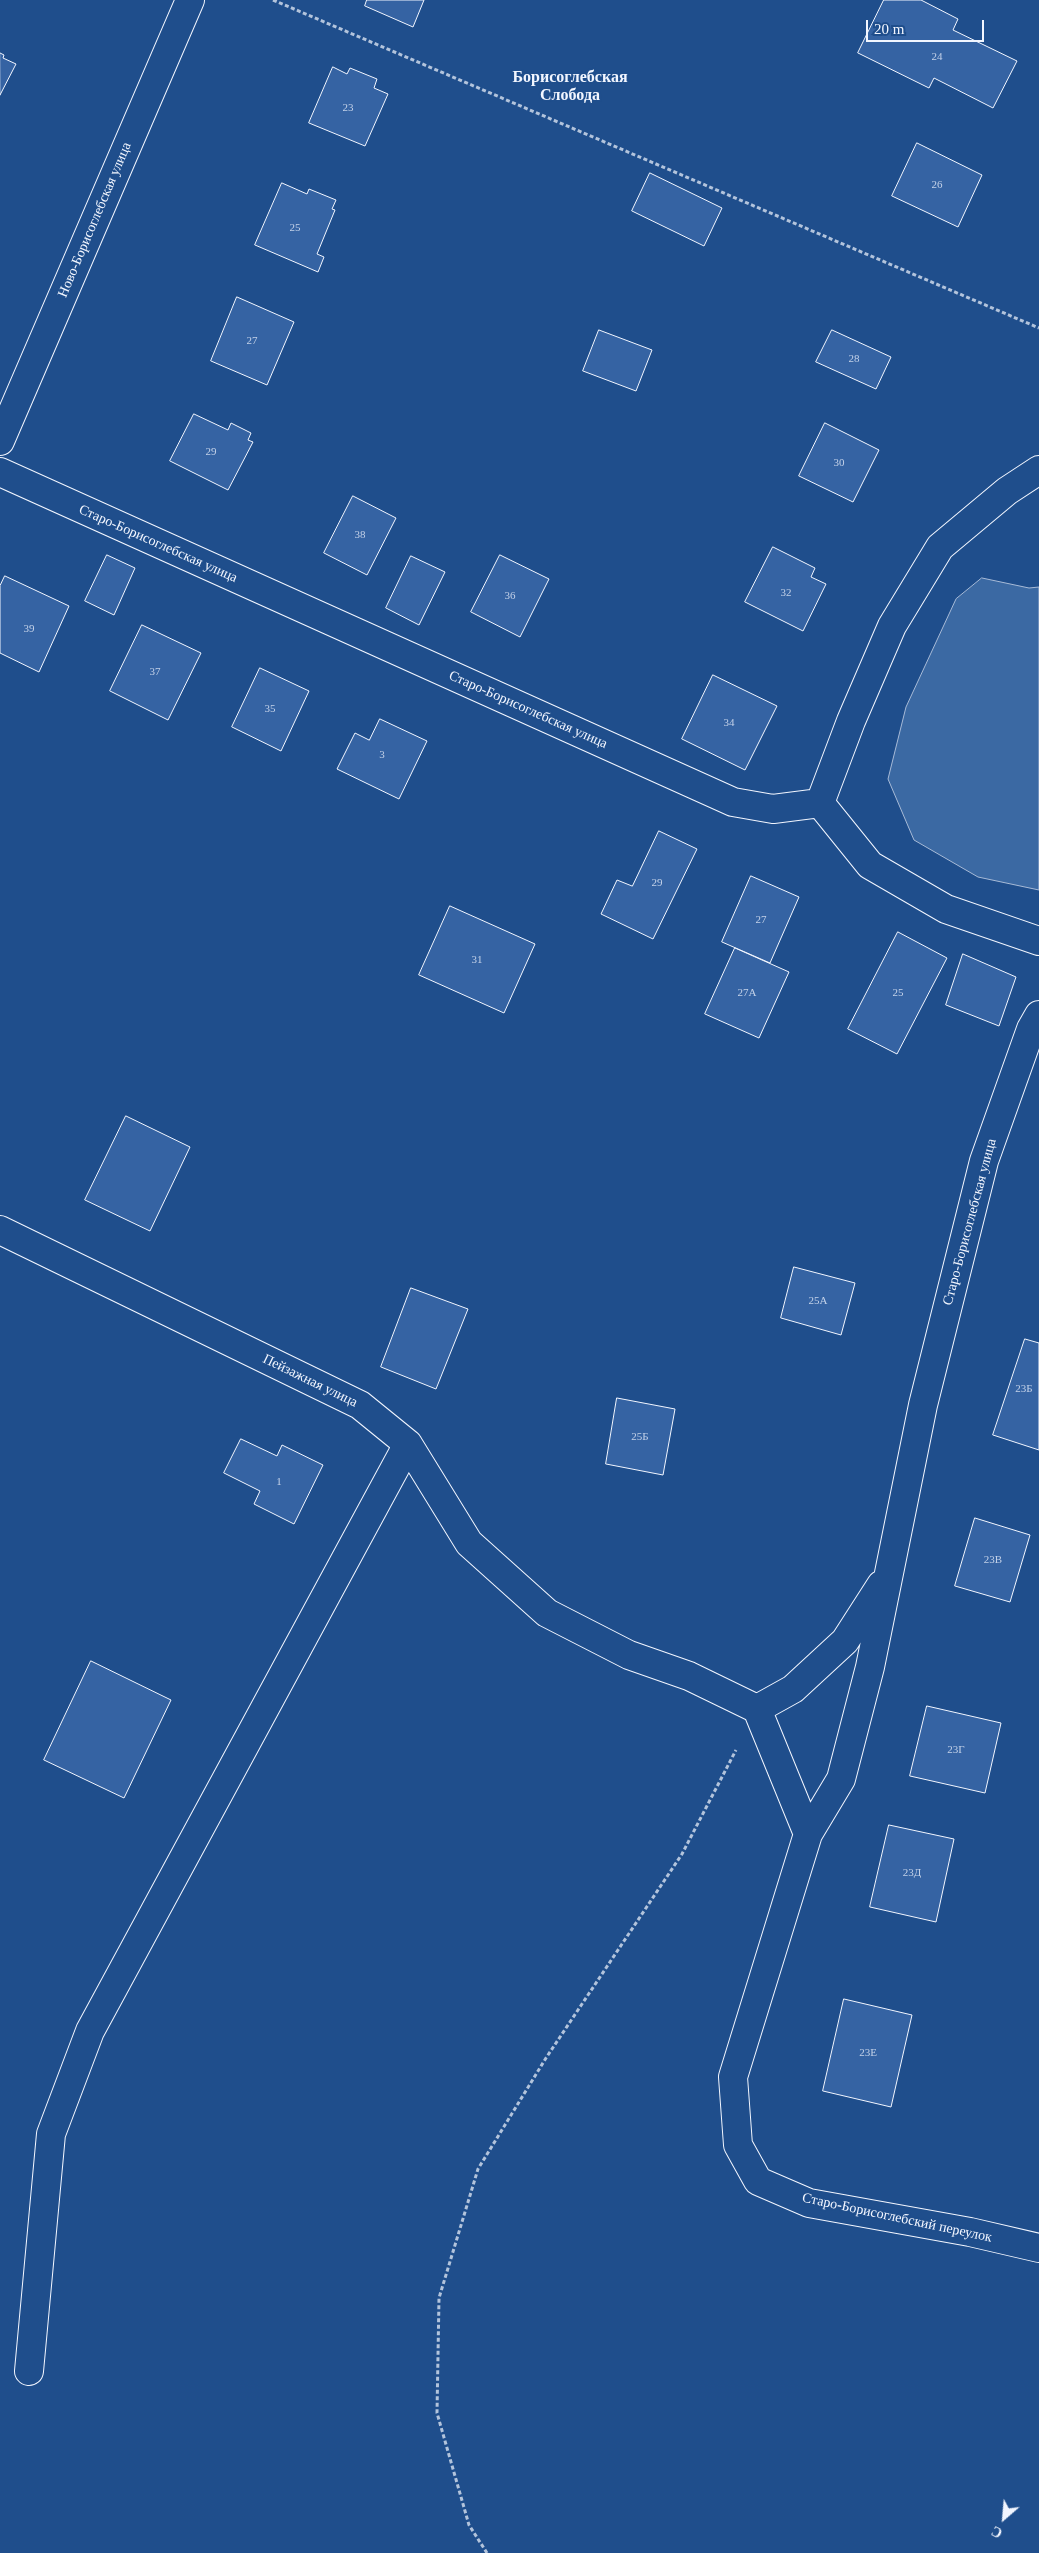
<!DOCTYPE html>
<html>
<head>
<meta charset="utf-8">
<style>
	body { margin:0 }
	#map { position:relative; width:1039px; height:2553px; overflow:hidden; background:#1f4e8c; font-family:Georgia,serif }
	canvas { display:block }
	.north { position:absolute; left:979px; top:2493px; width:50px; height:50px; -webkit-text-stroke:4px #1f4e8c; paint-order:stroke; rotate:207deg; font-size:14px; font-weight:700; line-height:20px; text-align:center; color:#f2f6ff }
	.north::after { content:''; display:block; margin:auto; width:18px; height:22px; background:#f2f6ff; clip-path:polygon(50% 0,100% 100%,50% 72%,0 100%) }
	.scale { position:absolute; left:866px; top:20px; width:118px; height:22px; box-sizing:border-box; border:2px solid #f2f6ff; border-top:0; padding-left:6px; font-size:15px; line-height:18px; white-space:nowrap; color:#f2f6ff; -webkit-text-stroke:4px #1f4e8c; paint-order:stroke }
</style>
</head>
<body>
<div id="map">
<canvas width="1039" height="2553"></canvas>
<div class="north">С</div>
<div class="scale">20 m</div>
</div>
<script>
const g = document.querySelector('canvas').getContext('2d');
g.lineJoin = 'round';
function paint(path, color) {
  g.fillStyle = color;
  g.fill(path, 'evenodd');
}
function stroke(path, color, width, dash) {
  g.strokeStyle = color;
  g.lineWidth = width;
  g.lineCap = dash ? 'butt' : 'round';
  g.setLineDash(dash || []);
  g.stroke(path);
}
function label(font, color, halo, rows, align = 'center') {
  g.font = font + ' Georgia,serif';
  g.lineWidth = 4;
  g.setLineDash([]);
  g.textBaseline = 'middle';
  g.strokeStyle = halo;
  g.fillStyle = color;
  for (const [text, x, y, turn = 0] of rows) {
    g.save();
    g.translate(x, y);
    g.rotate((+turn || 0) * Math.PI / 180);
    g.textAlign = isNaN(turn) ? turn : align;
    if (halo) g.strokeText(text, 0, 0);
    g.fillText(text, 0, 0);
    g.restore();
  }
}
const water = new Path2D(`
	M982,578l47,10 10,-1v303l-61,-13 -64,-37 -26,-61 18,-72 50,-108z`);
const building = new Path2D(`
	M367,0h57l-11,27 -48,-21z
	M884,0h37l37,19 -5,11 64,31 -24,47 -59,-30 -5,10 -71,-35z
	M0,53l4,2 -1,3 13,6 -16,31z
	M333,67l14,7 3,-6 27,11 -3,9 14,6 -23,52 -56,-23z
	M917,143l65,32 -24,52 -66,-31z
	M650,173l72,35 -18,38 -72,-35z
	M282,183l25,11 2,-5 27,11 -4,9 3,1 -18,44 7,3 -6,15 -63,-27z
	M237,297l57,25 -27,63 -56,-24z
	M599,330l53,20 -16,41 -53,-20z
	M832,330l59,27 -15,32 -60,-27z
	M194,414l34,16 3,-7 20,10 -3,7 5,2 -25,48 -58,-29z
	M825,423l54,27 -26,52 -54,-26z
	M353,496l43,22 -29,57 -43,-22z
	M773,547l42,21 -4,9 15,7 -23,47 -58,-29z
	M107,555l28,13 -21,47 -29,-14z
	M500,555l49,24 -29,58 -49,-25z
	M411,556l34,16 -26,53 -33,-17z
	M5,576l64,30 -30,66 -39,-19v-67z
	M142,625l59,28 -33,67 -58,-29z
	M260,668l49,23 -28,60 -49,-24z
	M713,675l64,31 -32,64 -63,-31z
	M380,719l47,22 -28,58 -62,-30 18,-36 14,7z
	M659,831l38,18 -44,90 -52,-25 16,-34 15,6z
	M751,876l48,21 -29,66 -48,-21z
	M450,906l85,38 -31,69 -85,-38z
	M898,932l49,26 -50,96 -49,-25z
	M735,948l54,24 -30,66 -54,-24z
	M963,954l53,23 -17,49 -53,-21z
	M126,1116l64,31 -40,84 -65,-31z
	M794,1267l61,16 -14,52 -60,-17z
	M411,1288l57,21 -32,80 -55,-22z
	M1025,1339l14,4v107l-46,-15z
	M617,1398l58,11 -12,66 -57,-11z
	M241,1439l36,17 5,-11 41,20 -29,59 -40,-20 6,-13 -36,-18z
	M975,1518l55,17 -20,67 -55,-16z
	M91,1661l80,39 -47,98 -80,-38z
	M927,1706l74,17 -16,70 -75,-17z
	M889,1825l65,14 -18,83 -66,-15z
	M844,1999l68,16 -21,92 -68,-16z`);
const path = new Path2D(`
	M273,0l766,328
	M487,2553l-18,-28 -32,-112 2,-115 39,-129 68,-111 136,-204 54,-104`);
const minor = new Path2D(`
	M0,441l190,-441
	M0,472l733,330 40,7 47,-6 50,62 76,44 93,32
	M820,803l31,-82 41,-95 48,-79 67,-56 32,-21
	M1039,1015l-8,14 -47,132 -61,244 -53,262 -29,112 -33,55 -75,243 5,68 20,36 51,22 161,29 69,16
	M0,1230l360,175 48,39 61,99 78,70 82,42 60,21 68,33 51,125
	M757,1709l36,-20 52,-48 36,-56
	M29,2371l22,-237 39,-103 318,-587`);
const numberNames = [
	["24",937,57],
	["23",348,108],
	["26",937,185],
	["25",295,228],
	["27",252,341],
	["28",854,359],
	["29",211,452],
	["30",839,463],
	["38",360,535],
	["32",786,593],
	["36",510,596],
	["39",29,629],
	["37",155,672],
	["35",270,709],
	["34",729,723],
	["3",382,755],
	["29",657,883],
	["27",761,920],
	["31",477,960],
	["27А",747,993],
	["25",898,993],
	["25А",818,1301],
	["23Б",1024,1389],
	["25Б",640,1437],
	["1",279,1482],
	["23В",993,1560],
	["23Г",956,1750],
	["23Д",912,1873],
	["23Е",868,2053]
];
const streetNames = [
	["Ново-Борисоглебская улица",95,220,-67],
	["Старо-Борисоглебская улица",158,544,24],
	["Старо-Борисоглебская улица",528,710,24],
	["Старо-Борисоглебская улица",970,1222,-75],
	["Пейзажная улица",310,1381,26],
	["Старо-Борисоглебский переулок",897,2218,12]
];
const quarterNames = [
	["Борисоглебская",570,78],
	["Слобода",570,96]
];
paint(water, '#3b69a3');
stroke(water, '#a8bbd7', 1);
paint(building, '#3563a3');
stroke(building, '#f2f6ff', 1);
stroke(minor, '#f2f6ff', 30);
stroke(path, '#b3c4dc', 3, [4, 2.5]);
stroke(minor, '#1f4e8c', 28);
label('11px', '#c3d1e8', null, numberNames);
label('14px', '#f2f6ff', '#1f4e8c', streetNames);
label('bold 16px', '#f2f6ff', '#1f4e8c', quarterNames);
</script>
</body>
</html>
